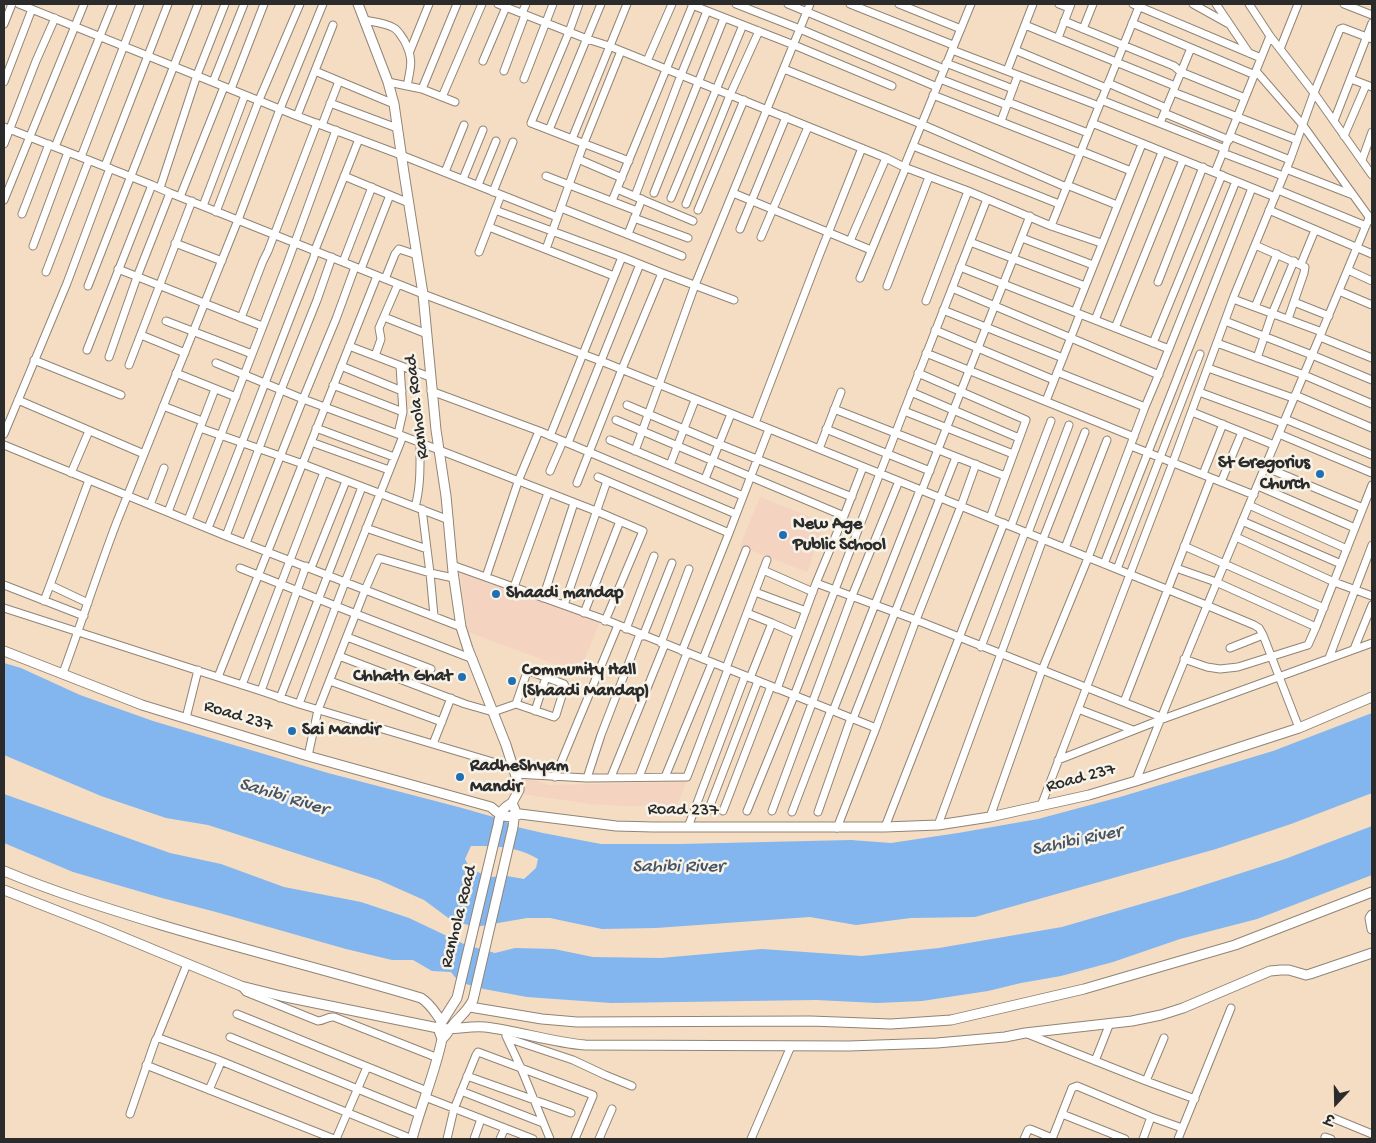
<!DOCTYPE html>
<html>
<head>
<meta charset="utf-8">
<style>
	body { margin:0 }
	#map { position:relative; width:1376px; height:1143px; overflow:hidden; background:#f4ddc2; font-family:"Gochi Hand","Playpen Sans Deva",sans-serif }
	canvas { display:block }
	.frame { position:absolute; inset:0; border:5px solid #2b2b2b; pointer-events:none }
	.north { position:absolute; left:1311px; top:1078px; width:50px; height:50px; -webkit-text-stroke:4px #f7f3e8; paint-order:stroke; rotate:201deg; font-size:14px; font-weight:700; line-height:20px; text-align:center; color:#2b2b2b }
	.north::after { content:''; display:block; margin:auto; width:18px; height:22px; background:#2b2b2b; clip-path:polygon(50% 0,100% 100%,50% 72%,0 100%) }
</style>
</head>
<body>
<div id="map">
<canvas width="1376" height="1143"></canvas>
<div class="frame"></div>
<div class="north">उ</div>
</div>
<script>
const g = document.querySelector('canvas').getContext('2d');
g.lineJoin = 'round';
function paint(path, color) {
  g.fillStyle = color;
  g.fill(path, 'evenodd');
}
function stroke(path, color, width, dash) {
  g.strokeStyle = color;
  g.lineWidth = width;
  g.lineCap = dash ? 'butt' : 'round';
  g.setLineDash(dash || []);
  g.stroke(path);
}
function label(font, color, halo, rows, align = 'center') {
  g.font = font + ' "Gochi Hand",sans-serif';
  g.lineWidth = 5;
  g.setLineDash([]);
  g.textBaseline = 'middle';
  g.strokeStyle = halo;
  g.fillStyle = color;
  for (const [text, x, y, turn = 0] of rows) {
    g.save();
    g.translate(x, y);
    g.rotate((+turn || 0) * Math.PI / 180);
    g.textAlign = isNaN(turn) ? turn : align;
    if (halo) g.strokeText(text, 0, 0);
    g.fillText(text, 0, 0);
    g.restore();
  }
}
const built = new Path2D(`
	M760,497l65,26 -18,49 -67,-26z
	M459,568l141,53 -21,52 -111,-41z
	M524,776l24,9 138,-3 -9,24h-51l-36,-2 -67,-10z`);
const water = new Path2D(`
	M4,663l17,5 59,27 73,26 175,52 134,35 35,10 20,9 26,6 58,11h79l171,-4 40,3 67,-10 80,-14 82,-22 153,-46 99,-38v80l-81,31 -75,25 -241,68 -64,1 -55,7 -46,-8 -154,11 -54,1 -52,-11h-23l-52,9 -24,-7 -27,-20 -45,-20 -171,-55 -42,-7 -65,-22 -97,-41zM471,846c23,0 46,0 67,13l-2,9 -12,11 -17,-3 -17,1 -20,-8 -5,-10z
	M4,794l166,59 51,11 63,23 77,15 48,16 57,27 29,8 20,-5 39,1 39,8 68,1 101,-9 100,7 77,-8 123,-21 117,-34 106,-34 87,-33v49l-115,44 -77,20 -67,23 -52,14 -40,7 -33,8 -66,10 -45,2 -61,-3 -205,3 -84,-6 -43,-8 -25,-7 -8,-10 -19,-1 -19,-11h-21l-46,-11 -130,-37 -54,-14 -89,-26 -69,-29z`);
const minor = new Path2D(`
	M19,4l278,112 104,39 156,62
	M498,4l89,35 22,7 277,112 18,9 64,24 83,35 50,17
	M579,4l-10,28 -38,91 98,38
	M736,4l64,25 137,58
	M788,4l156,65
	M850,4l103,41
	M899,4l62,25
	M1059,4l10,4
	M1133,4l128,54
	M1193,4l34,19
	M1216,4l33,49
	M1249,4l21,32 44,57 58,82
	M1344,4l28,11
	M692,5l102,40 98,41
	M522,13l4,-9
	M364,20c10,2 22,3 30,8 5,3 7,8 10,12 10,19 7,26 3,46
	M1064,21l110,45 7,6 64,26
	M1132,23l123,52
	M4,24l8,-20
	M1025,25l150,61
	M1083,29l10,-25
	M1058,38l13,-34
	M1280,49l18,-45
	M952,50l147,56
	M1015,50l91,38
	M410,51l19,-47
	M483,61l23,-54
	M647,61l25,-57
	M946,63l67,26
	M784,69l137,55 145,63
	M315,71l79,33
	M504,71l21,-56
	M1007,71l26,-67
	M1256,71l46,53 70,97
	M524,79l29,-75
	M940,79l67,26
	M1351,79l21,8
	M4,82l28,-73
	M213,82l31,-78
	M388,82l34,7 33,13
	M1108,83l58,25
	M231,89l33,-85
	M422,89l35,-85
	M1173,92l124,48
	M933,95l147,58
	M442,97l40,-93
	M1101,100l124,49
	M1008,102l80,31
	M330,103l67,25
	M1164,113l65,27
	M297,116l36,-91
	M1001,121l17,-46
	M1334,121l38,-98
	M1092,123l183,74
	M1160,123l31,-75
	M322,125l17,-44
	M4,127l148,58 18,8 253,101 178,67 605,244 48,20 5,3 4,7 36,93
	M549,130l52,-126
	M1230,136l60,24
	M1344,136l22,-51
	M572,139l55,-135
	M4,144l32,-83 19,-43
	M913,146l146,58
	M55,147l58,-143
	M1081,151l50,20
	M1223,153l60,23
	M81,157l59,-153
	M578,159l44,19
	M1362,160l10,-28
	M105,166l63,-162
	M904,167l67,-163
	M1286,169l67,26
	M445,172l19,-47
	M1215,172l55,-136
	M344,176l65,27
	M546,176l91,35
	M463,179l20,-49
	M478,185l18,-44
	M1067,185l50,20
	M160,188l37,-113 28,-71
	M617,189l76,32
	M1278,190l88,36
	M493,192l20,-50
	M654,193l70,-175
	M733,193l138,57
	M635,196l46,-121 26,-64
	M180,197l44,-110
	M671,198l72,-173
	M4,200l80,-196
	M612,201l81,-197
	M686,204l44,-109 29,-64
	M203,206l42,-111
	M561,208l121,48
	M495,210l127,47 40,16 72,27
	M698,210l46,-110
	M1269,210l103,44
	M216,212l43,-112 41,-96
	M22,214l27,-70
	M634,218l54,20
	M1051,226l89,-222
	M489,227l125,49
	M740,229l46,-112
	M628,234l14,-35
	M761,237l47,-110
	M1022,238l71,27
	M850,241l36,-83
	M970,242l115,44
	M175,243l47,18
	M1255,245l50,22 -1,6 -16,46
	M33,246l35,-94
	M546,249l38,-106 37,-92
	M479,252l22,-57
	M343,262l29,-75
	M1301,264l14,-34
	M960,267l209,82
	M118,269l144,57
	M361,269l29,-74
	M1348,270l24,11
	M46,272l43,-112
	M860,278l46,-111
	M385,279l10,-25 4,-5 18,6
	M1158,282l45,-115
	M88,286l110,-282
	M887,286l42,-109
	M952,288l207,87
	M1339,291l33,14
	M1233,299l89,33
	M926,301l42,-110
	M1294,302l35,14
	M1255,307l22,-53
	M943,310l120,48
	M1075,312l67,-168
	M384,317l43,17
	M241,318l22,-57 5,-10 49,-128
	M1095,320l67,-168
	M166,321l86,33
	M1225,321l87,34 60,25
	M1115,328l68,-168
	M935,330l119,50
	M141,335l44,18
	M1320,337l52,21
	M1153,343l69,-168
	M1217,343l87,32 68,29
	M349,346l81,31
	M87,350l65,-165
	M926,353l208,84
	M375,356l6,-17 -2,-11 19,-44
	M109,357l28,-80 33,-84
	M1257,358l15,-44 22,-53
	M34,360l87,35
	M216,363l87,36 100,37 193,75 47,20 -38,90
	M129,365l63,-164
	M341,366l61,25
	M1208,368l85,30
	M1057,372l88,35
	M176,373l60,24
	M918,373l108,47 -36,98
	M333,385l70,27
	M431,391l108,40 197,83
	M911,392l108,46
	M1199,392l84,31
	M1295,395l77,33
	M18,400l126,54
	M1046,401l34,-87
	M627,405l92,39 133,53
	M163,406l39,15
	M834,409l171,67
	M904,411l109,43
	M1192,412l82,33
	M1285,419l87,36
	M616,420l228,96
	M755,423l64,-167 43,-108
	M200,428l103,36 146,56
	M316,428l78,29
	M826,429l104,42
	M4,434l63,-151 43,-115
	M398,434l5,-22 -3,-46
	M1279,434l93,39
	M550,436l72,-179
	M610,440l133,56
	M311,442l78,28
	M568,443l72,-179
	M4,445l222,91 235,91
	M1131,446l123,49
	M819,449l22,-57
	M635,451l60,-166 115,-281
	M670,465l25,-65
	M1265,467l98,41
	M550,471l13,-30
	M71,473l18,-42
	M1203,474l20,-50
	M598,477l131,56
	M705,479l26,-65
	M1221,482l21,-50
	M577,483l45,-114 40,-96
	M1258,486l97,42
	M922,490l108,-274
	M150,505l14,-37
	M1249,505l98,44
	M415,507c6,-21 5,-43 5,-65
	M422,509l8,64 4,43
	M168,512l47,-123
	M188,520l99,-256 49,-134
	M1242,521l99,43
	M1011,526l40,-105
	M208,528c37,-90 70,-181 106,-271l1,-7 44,-111
	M366,528l61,21
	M1028,533l41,-108
	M226,536l55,-146 36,-90 15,-43
	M1236,537l98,45 38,14
	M246,543l57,-144 33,-80 19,-52
	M1184,546l140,62
	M1065,548l42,-108
	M1104,564l148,-376
	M452,565l159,57 265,106 -39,100
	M240,568l116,46 117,45
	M311,568l35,-87
	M1176,568l40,14 100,45
	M1117,569l83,-215
	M763,570l50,22
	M486,577l33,-98 20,-48
	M816,583l100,37 245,97
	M4,585l80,31
	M514,587l34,-94
	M755,592l51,19
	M543,598l31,-95
	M44,601l6,-16
	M88,603l-38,-18 39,-105
	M564,605l43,-124
	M4,608l257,83 38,13 214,64
	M584,613l36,-92
	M747,613l25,10 25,11
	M626,629l28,-73
	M643,636l29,-73
	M347,637l84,32
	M661,643l28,-74
	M981,647l44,-115
	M1230,648l33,-13
	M1354,649l18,-44
	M682,651l47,-118 40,-104
	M339,656l126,48 28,8 23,-8 38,13 2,-2 9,-29 -1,-2 -35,-13 -2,1 -11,32
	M1329,658l43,-113
	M703,659l43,-109
	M1184,659l23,8 13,2 18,-2 70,-22 8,-18 56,-142
	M726,668l41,-108
	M63,673c18,-49 34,-99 53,-149l122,-304 42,-111 43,-105
	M218,677l159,-401
	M750,678l22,-55
	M330,681l112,41
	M242,685l82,-213
	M777,689l39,-106 28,-67 19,-49
	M261,691l45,-125
	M280,698l82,-211
	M1124,702l87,-224
	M299,704l46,-122 58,-146
	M1078,709l55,21
	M535,711l11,-34
	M833,711l87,-221
	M186,718l12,-48
	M853,719l103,-262
	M876,728l40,-108 45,-114 15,-42
	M433,744l18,-46
	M308,756l10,-46 47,-120 14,-32 51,15 24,5
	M1058,760l102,-40 212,-77
	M515,774l72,4 100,-1 41,-108
	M555,777l63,-152
	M611,777l54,-133
	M639,777l48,-124
	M665,777l47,-114
	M587,778l14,-43 39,-101
	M1136,781c74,-189 156,-375 233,-563l3,-2
	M1041,806l132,-344 61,-166 56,-136 24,-67 26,-64 3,-1 29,11
	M708,811l50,-130
	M723,811l48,-125
	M747,811l47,-115 110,-285 83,-212
	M772,811l80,-215 47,-115
	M792,812l39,-102
	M818,812l33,-94
	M990,817l52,-147 46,-112 57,-151 11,-26 80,-200
	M938,825l105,-286 42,-107
	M688,827l57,-151
	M885,827l119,-304
	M241,986l5,6 72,29c6,0 10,-5 16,-4l104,41
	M237,1014l190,77
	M1025,1033l121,48 49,18
	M506,1036l15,32 29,71
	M230,1037l189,77
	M157,1038l30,-74
	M507,1038l66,22 32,15 27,11
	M1095,1061l15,-38
	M146,1065l188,74
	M467,1076l104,37
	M1146,1081l18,-43
	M209,1090l12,-28
	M461,1091l82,32
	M425,1097l108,42
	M130,1114l22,-64 4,-11 3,-1 57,21 196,80
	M1062,1114l63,25
	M1333,1118l39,16
	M1325,1137l6,2
	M336,1139l31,-72
	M447,1139l7,-30 22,-54 2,-3 115,43v1l-18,43
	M474,1139l7,-20
	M500,1139l5,-11
	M599,1139l13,-30
	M751,1139l40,-93
	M1024,1139l4,-9 2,-1 22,9
	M1052,1139l20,-51 5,-2 74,31 31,11
	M1143,1139l8,-22
	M1178,1139l53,-131`);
const tertiary = new Path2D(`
	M358,4l30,78 6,22 10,69 19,121 13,136 10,66 7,76 8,55 7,22 38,96 13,41v4l-7,13
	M4,651l138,54 166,51 183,51c8,8 18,13 29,7l96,12 37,1h232l53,-2 52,-8 99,-22 47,-14 163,-53 73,-31
	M512,803l3,7 -2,17 -40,173c-6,12 -13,16 -21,26 -3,4 -5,9 -10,13l-4,-11 19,-30 41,-173c2,-12 3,-16 14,-22z
	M4,871c50,21 102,37 154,53 87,26 176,48 263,74 10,6 14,15 21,24
	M4,890l97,38 140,58 40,10 157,32c16,3 31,-3 47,-1 33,4 66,15 100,18l264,1 88,-3 68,-6 20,-4 107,-12 29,-6 22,-7 87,-37 11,-1h8l17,5 4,-1 62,-21
	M1372,915l-2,3 2,11
	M470,1007l72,12 35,3 233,-1 81,3 60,-4 133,-31 151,-44 137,-53
	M412,1139c9,-34 23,-66 30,-100`);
const markers = [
	[1320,474,5,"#1f6fb2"],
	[783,535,5,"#1f6fb2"],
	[496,594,5,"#1f6fb2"],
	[462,677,5,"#1f6fb2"],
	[512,681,5,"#1f6fb2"],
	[292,731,5,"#1f6fb2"],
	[460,777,5,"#1f6fb2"]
];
const streetNames = [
	["Ranhola Road",418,407,-97],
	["Road 237",238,717,17],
	["Road 237",1081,779,-15],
	["Road 237",683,811,1],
	["Ranhola Road",460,917,-76]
];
const poiNames = [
	["St Gregorius",1310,464,"right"],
	["Church",1310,485,"right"],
	["New Age",793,525],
	["Public School",793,546],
	["Shaadi mandap",506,594],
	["Community Hall",522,671],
	["(Shaadi Mandap)",522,692],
	["Chhath Ghat",452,677,"right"],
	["Sai Mandir",302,731],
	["RadheShyam",470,767],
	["Mandir",470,788]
];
const waterNames = [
	["Sahibi River",283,798,17],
	["Sahibi River",1077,842,-12],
	["Sahibi River",678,868]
];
paint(built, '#f4d3c0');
paint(water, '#83b5ef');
stroke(minor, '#908476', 9);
stroke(tertiary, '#908476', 11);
stroke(minor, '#fff', 7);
stroke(tertiary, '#fff', 9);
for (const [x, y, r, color] of markers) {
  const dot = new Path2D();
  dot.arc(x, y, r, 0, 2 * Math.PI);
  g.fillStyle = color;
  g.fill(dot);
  stroke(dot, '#f7f3e8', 2);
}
label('18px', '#2b2b2b', '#f7f3e8', streetNames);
label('bold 18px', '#2b2b2b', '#f7f3e8', poiNames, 'left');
label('italic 19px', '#455466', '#f7f3e8', waterNames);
</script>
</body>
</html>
